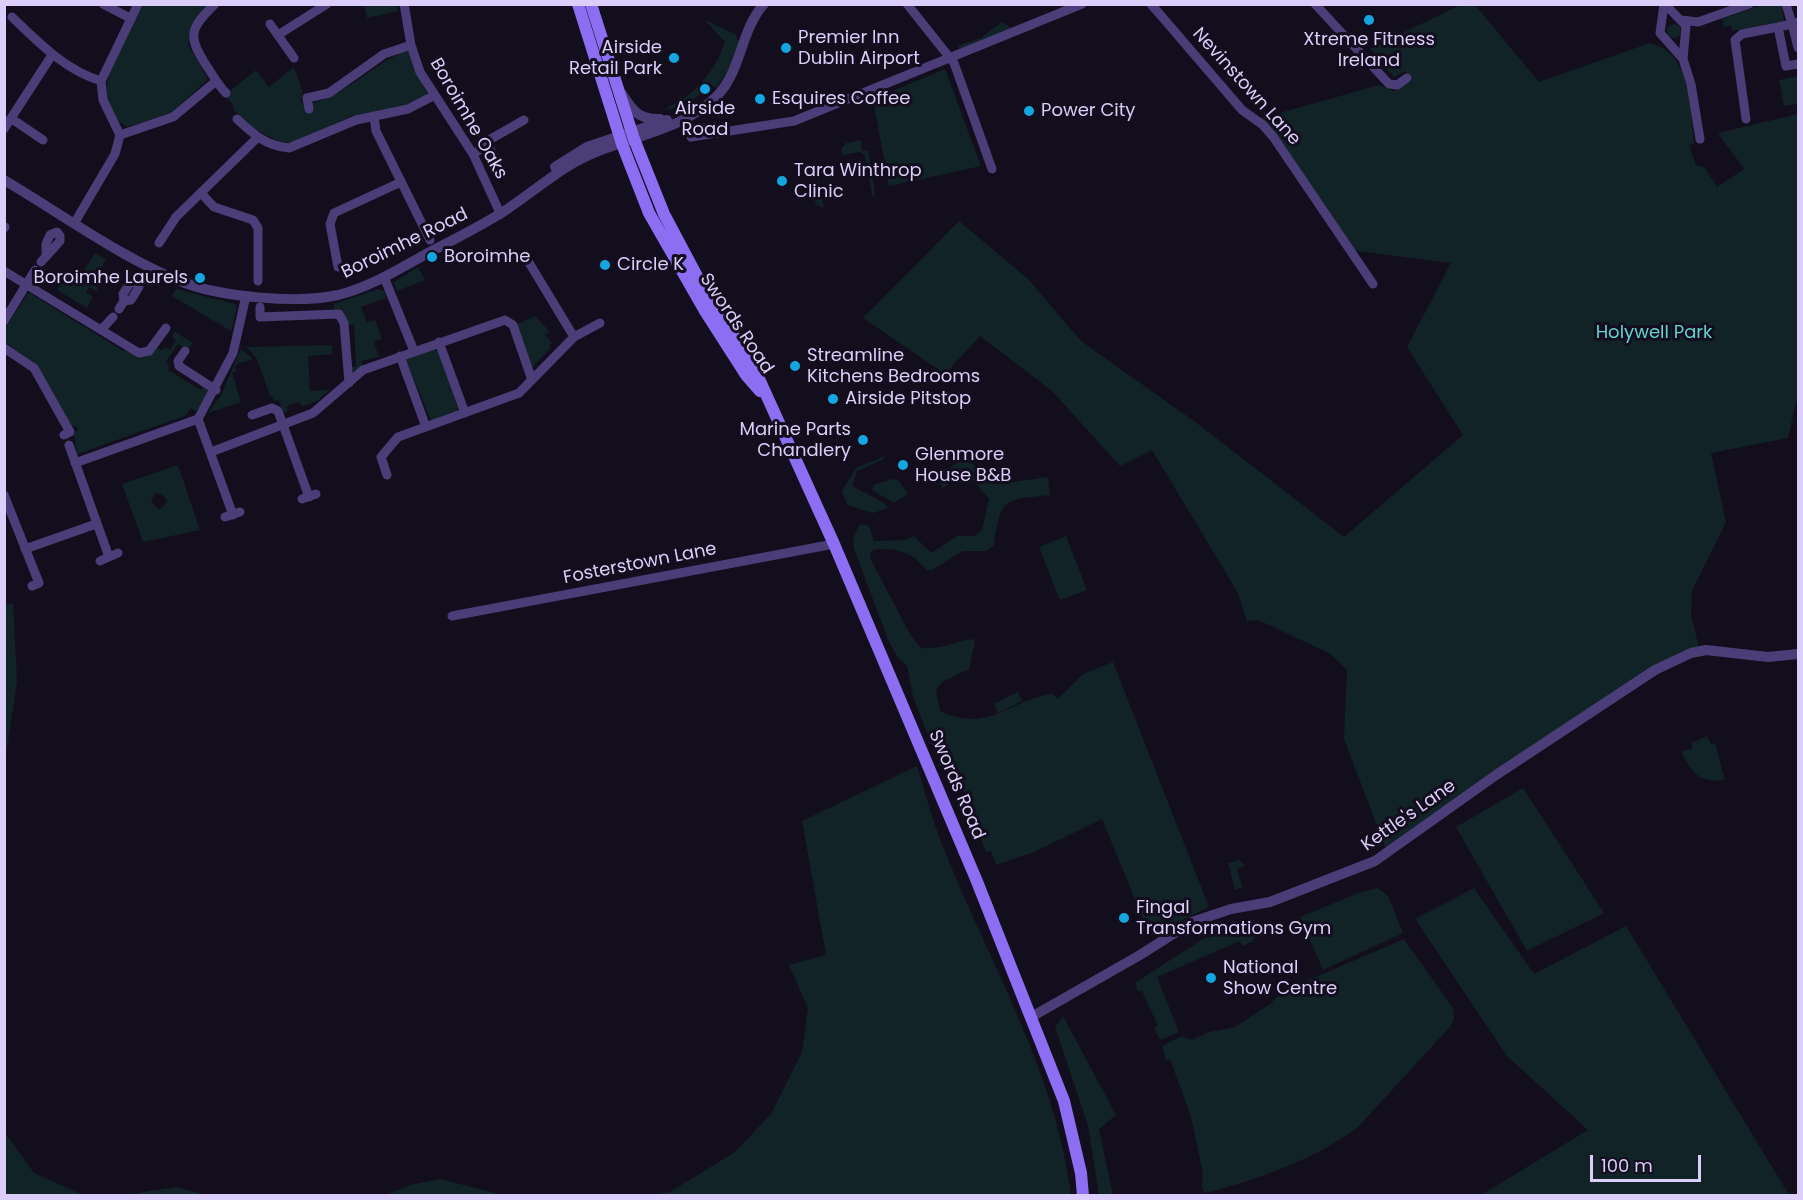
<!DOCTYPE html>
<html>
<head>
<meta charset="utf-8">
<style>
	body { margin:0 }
	#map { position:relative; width:1803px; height:1200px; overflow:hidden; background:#130e1d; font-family:Poppins,sans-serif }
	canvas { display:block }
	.frame { position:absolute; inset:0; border:6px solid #dccefb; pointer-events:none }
	.scale { position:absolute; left:1590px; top:1155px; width:111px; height:27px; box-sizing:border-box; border:3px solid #dccefb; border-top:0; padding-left:8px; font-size:18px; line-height:21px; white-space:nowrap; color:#dccefb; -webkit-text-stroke:4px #130e1d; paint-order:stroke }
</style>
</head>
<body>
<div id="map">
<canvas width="1803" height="1200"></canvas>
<div class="frame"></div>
<div class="scale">100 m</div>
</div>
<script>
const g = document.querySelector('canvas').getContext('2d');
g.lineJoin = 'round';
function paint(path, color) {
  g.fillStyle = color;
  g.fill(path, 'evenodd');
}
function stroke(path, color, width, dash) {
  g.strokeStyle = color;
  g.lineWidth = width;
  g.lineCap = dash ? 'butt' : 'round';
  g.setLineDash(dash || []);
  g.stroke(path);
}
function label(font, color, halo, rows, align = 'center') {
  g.font = font + ' Poppins,sans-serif';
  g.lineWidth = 6;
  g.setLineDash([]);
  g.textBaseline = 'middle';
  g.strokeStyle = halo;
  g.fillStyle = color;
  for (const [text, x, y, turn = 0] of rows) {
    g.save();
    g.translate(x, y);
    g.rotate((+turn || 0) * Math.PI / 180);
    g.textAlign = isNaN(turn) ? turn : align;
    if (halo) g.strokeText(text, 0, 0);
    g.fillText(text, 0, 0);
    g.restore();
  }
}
const green = new Path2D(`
	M1462,4l13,1 64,77 111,-39c42,10 41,65 44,101l-5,1 7,20 9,3 12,19 27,-18 -26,-36 80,-19v279l-10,45 -77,15 15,69 -34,69 -1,24 8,33 -19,7 -293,197 -43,-113 3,-69 -18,-17 -71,-33 -11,1 -9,-28 -86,-143 -32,16 -68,-75 -72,-55 -35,38 -82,-56 96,-97 69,58 53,62 117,83 146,113 119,-102 -56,-88 44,-84 -101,-13 -90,-127 2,-5 117,-33 15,6 18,-10 -7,-10 -11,6 -24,-28z
	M1764,4l17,1 3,16 -46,9 -6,1 -1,-6 -7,2 -2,-8z
	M143,5h66l-15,16 -6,24 20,34 -38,35 -43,13c-45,-27 -3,-91 16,-122z
	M364,5h31l3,6 -31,7z
	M705,20l30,14 5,9 -9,23 -15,22 -6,-4 -14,14 -28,12v-3c30,-14 46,-35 57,-65z
	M1002,22l11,7 -53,21 -2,-4 24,-9z
	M1667 31a7 7 0 1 1 14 0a7 7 0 1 1-14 0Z
	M409,49l18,45 -27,14 -49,8 -53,25 -15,3 -30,-16 -19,-18 -1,-6 -9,-8 32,-26 13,17 25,-20 9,26 -3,8 5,4c43,-10 64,-39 104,-56z
	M945,69l36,97 -92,20 -16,-87z
	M1798,76v28l-14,2 -5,-26z
	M861,140l1,11 6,-1 7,44 -2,4 -8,-43 -5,-3 -18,3 -1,-6 5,-6z
	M819,181l5,27 -13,-5 4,1 1,-9 -5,-9z
	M95,253l11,7 -14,23 6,5 -2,3 -7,-4 -3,5 7,5 -6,11 -30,-18 13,-20 10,6z
	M418,267l7,13 -28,11 -3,-9z
	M176,289l59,15 2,4 -6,23 -59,-35z
	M378,289l6,2 2,7 -25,9 6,15 8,-2 7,19 -8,3 5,15 -18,4 2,6 -10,4 -2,-4 5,-1 -2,-42 -5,1 -6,-13 -9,-2v-6z
	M30,293l93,58 2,-1c12,7 22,11 32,-2l5,2 3,-3 5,3 6,-9 -4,-5 3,-4 18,11 -5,7 -10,-6 -12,18 4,3 -2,5 33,20 3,-4 4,3v8l-12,14 -5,-3 -6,8 -108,38 -3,-20 4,-4 -2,-4h-5l-35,-62 -31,-22 -1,-12 23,-36z
	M535,316l14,15 -4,4 7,8 -3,3 2,2 -19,19 -16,-42z
	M332,345v9l-24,2 2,35 20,-1 -13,11 -15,6 -3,-5 -12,4 1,5 -5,2 -4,-13 -5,1 -2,-5h-2l-13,-37 -11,-12z
	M241,349l12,10 -16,5 -2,4 2,3 -5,2 9,29 -33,11 13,-18z
	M433,349l5,2 20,57 -4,6 -2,-2 -21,9 -25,-61z
	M885,456l-3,4 -25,11 -5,15 31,16 5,6 -15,5 -26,-8 -5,-14 14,-23z
	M961,459l31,14 15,10 41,-6 2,18c-47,5 -49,3 -56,50l-8,6h-23l-31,19h-5c-5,-4 -9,-10 -14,-13 -10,-7 -34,-11 -43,-5l1,8 40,76 10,12c18,2 33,-6 51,-9l3,2 -6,28 -27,13 -6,8 4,21c50,23 68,-11 112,-17l6,5 25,-25 30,-12 96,245 -59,29 -48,-117 -68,33 -38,13 -5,-14 -5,1 -22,-61 -31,-43 -20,-51 -6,-31 -9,-8 -9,-16 -35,-93c-2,-10 1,-17 6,-25l9,2 5,15 31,-1 9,-4 17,17 26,-17h18l7,-6 7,-31 -17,-20 -7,5 -12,-3 -10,7 -7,-8z
	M178,465l22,65 -57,12 -21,-58zM158,493l5,2 4,6 -4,6 -4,2 -8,-7 3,-7z
	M892,479l6,1 10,14 -14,9 -22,-13 2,-5z
	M1066,536l21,54 -27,10 -21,-53z
	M13,603l4,78 -12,81v-157z
	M1018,692l4,9 -24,12 -4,-9z
	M1707,736l4,8 4,-1 10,37c-26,3 -33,-6 -44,-29l11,-2v-6z
	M917,766c8,26 15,53 25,78 46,117 113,225 129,351h-421l20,-3 65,-40 36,-38 31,-62 6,-44 -19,-43 37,-10 -24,-134z
	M1523,788l81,125 -77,38 -71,-124z
	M1239,860l6,6 -8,3 5,18 -7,3 -7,-27z
	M1378,888l10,8 15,37 -80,37 -23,-53 61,-25z
	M1474,888l60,86 92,-48 163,269h-308l107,-65 -81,-74 -92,-137z
	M1244,927l5,1 6,8 -2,5 -10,5 -3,-5 -83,36 22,55 -19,8 -6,-12 4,-2 -16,-35h-4l-3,-6 1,-3 67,-43z
	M1404,939l49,69 1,11 -5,9 -91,99c-42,32 -103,54 -154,66l-2,-7 1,-12 -12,-57 -21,-58 -4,1 -4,-14 20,-10 10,4 17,-8 26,-5 35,-23 13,-13z
	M1063,1016l53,99 -17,14 14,66h-14l-11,-69 -33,-99z
	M4,1131l30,42 49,22h-78z
	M440,1179l63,16h-117l24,-10z
	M176,1187l30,8h-82z`);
const minor = new Path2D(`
	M103,4l27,14
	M215,4c-25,24 -28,32 -9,61 7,10 11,19 20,28
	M404,4l7,41 9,27 53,82 27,59
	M907,4l47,59 38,106
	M1151,4l91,106 21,15 11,13 99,146
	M1315,4l74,80 8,1 10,-7
	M1664,4l-4,29 23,26
	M1665,4l21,22 -3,33 8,25 9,55
	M1786,4l6,20 -14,3 8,39 12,-2
	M12,17c27,26 53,53 89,64
	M1681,20l17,2 51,-18
	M1798,22l-6,2 6,24
	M270,24l24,34
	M278,35l49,-31
	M309,109l-2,-11 22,-5 55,-39 27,-9
	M374,116l2,15 54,109
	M12,119l31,21
	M237,119c16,15 29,27 52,29l67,-28 52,-11 25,-13
	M1746,119l-11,-79 7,-6 36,-7
	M4,129l48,-74
	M120,135l53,-18 42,-35
	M691,137l103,-16 288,-117
	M488,145l8,15
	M473,154l15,-9 1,-5 35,-20
	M201,193l13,14 39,13 5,8v53
	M75,222l40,-68 5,-19 -17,-35 -2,-19 37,-77
	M4,228l1,-1
	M159,243l17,-26 81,-79
	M451,259c28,-8 49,-5 77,2l46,76
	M41,262l19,-21v-5l-3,-4 -7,3 -4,9v10
	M338,267l-8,-43 4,-11 67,-31
	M4,271l135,82 10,-2 17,-23
	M384,277l30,74
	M260,307v10l79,-3 5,9 5,60
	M119,309l5,-8 7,-1 8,-13 -1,-4h-8l-7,11 1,7
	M4,321l31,-51
	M101,330l12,-13
	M439,342l26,71
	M4,348l30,20 36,64 -6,3
	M185,351l-7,10 1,5 37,24
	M400,356l26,71
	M252,415l20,-7 6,3 31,86
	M69,445l40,112
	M211,452l102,-39 50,-43 142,-50 8,5 19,55
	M75,463l123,-44
	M387,475l-6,-18 17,-20 121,-44 55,-56 26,-14
	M4,495l35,88 -7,3
	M302,499l14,-5
	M233,515l-35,-96 35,-66 13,-57
	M225,517l15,-5
	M25,549l71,-25
	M100,561l18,-8
	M452,616l382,-72`);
const tertiary = new Path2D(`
	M622,94c11,17 17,26 38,25
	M555,167l32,-20 80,-27
	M4,180c56,33 122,81 181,103 38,14 113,21 153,12 32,-8 61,-26 90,-42 25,-13 51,-26 75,-41 23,-15 44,-33 67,-47 45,-28 107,-29 147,-69 25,-26 23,-65 47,-92
	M1033,1016l107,-61 52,-33 39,-13 39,-7 105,-41 121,-86 159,-105 36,-17 15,-3 62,7 30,-3`);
const secondary = new Path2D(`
	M578,4l44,140 27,69 56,98 41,64 14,16
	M591,4l43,135 30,75 34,64 57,92 79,174 142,335 88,222 17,72 2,23`);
const markers = [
	[1369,20,6,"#14a6e1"],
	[786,48,6,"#14a6e1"],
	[674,58,6,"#14a6e1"],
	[705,89,6,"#14a6e1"],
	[760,99,6,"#14a6e1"],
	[1029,111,6,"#14a6e1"],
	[782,181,6,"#14a6e1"],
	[432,257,6,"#14a6e1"],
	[605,265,6,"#14a6e1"],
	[200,278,6,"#14a6e1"],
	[795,366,6,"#14a6e1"],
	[833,399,6,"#14a6e1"],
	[863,440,6,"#14a6e1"],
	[903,465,6,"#14a6e1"],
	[1124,918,6,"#14a6e1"],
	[1211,978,6,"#14a6e1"]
];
const poiNames = [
	["Premier Inn",798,38],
	["Dublin Airport",798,59],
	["Xtreme Fitness",1369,40,"center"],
	["Ireland",1369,61,"center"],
	["Airside",662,48,"right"],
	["Retail Park",662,69,"right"],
	["Esquires Coffee",772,99],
	["Airside",705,109,"center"],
	["Road",705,130,"center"],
	["Power City",1041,111],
	["Tara Winthrop",794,171],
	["Clinic",794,192],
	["Boroimhe",444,257],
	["Circle K",617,265],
	["Boroimhe Laurels",188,278,"right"],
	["Streamline",807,356],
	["Kitchens Bedrooms",807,377],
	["Airside Pitstop",845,399],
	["Marine Parts",851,430,"right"],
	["Chandlery",851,451,"right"],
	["Glenmore",915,455],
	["House B&B",915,476],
	["Fingal",1136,908],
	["Transformations Gym",1136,929],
	["National",1223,968],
	["Show Centre",1223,989]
];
const streetNames = [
	["Nevinstown Lane",1246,87,48],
	["Boroimhe Oaks",468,119,60],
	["Boroimhe Road",405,244,-26],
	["Swords Road",736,324,56],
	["Fosterstown Lane",640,564,-11],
	["Swords Road",956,785,67],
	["Kettle's Lane",1409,816,-35]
];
const parkNames = [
	["Holywell Park",1654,333]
];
paint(green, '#112327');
stroke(minor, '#4a3d78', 9);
stroke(tertiary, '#4a3d78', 10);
stroke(secondary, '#8b6ef2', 12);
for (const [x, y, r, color] of markers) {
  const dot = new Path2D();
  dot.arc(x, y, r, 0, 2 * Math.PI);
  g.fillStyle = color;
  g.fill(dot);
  stroke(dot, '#130e1d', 2);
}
label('18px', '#dccefb', '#130e1d', poiNames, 'left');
label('18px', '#dccefb', '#130e1d', streetNames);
label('18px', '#62d3cd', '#130e1d', parkNames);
</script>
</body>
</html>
